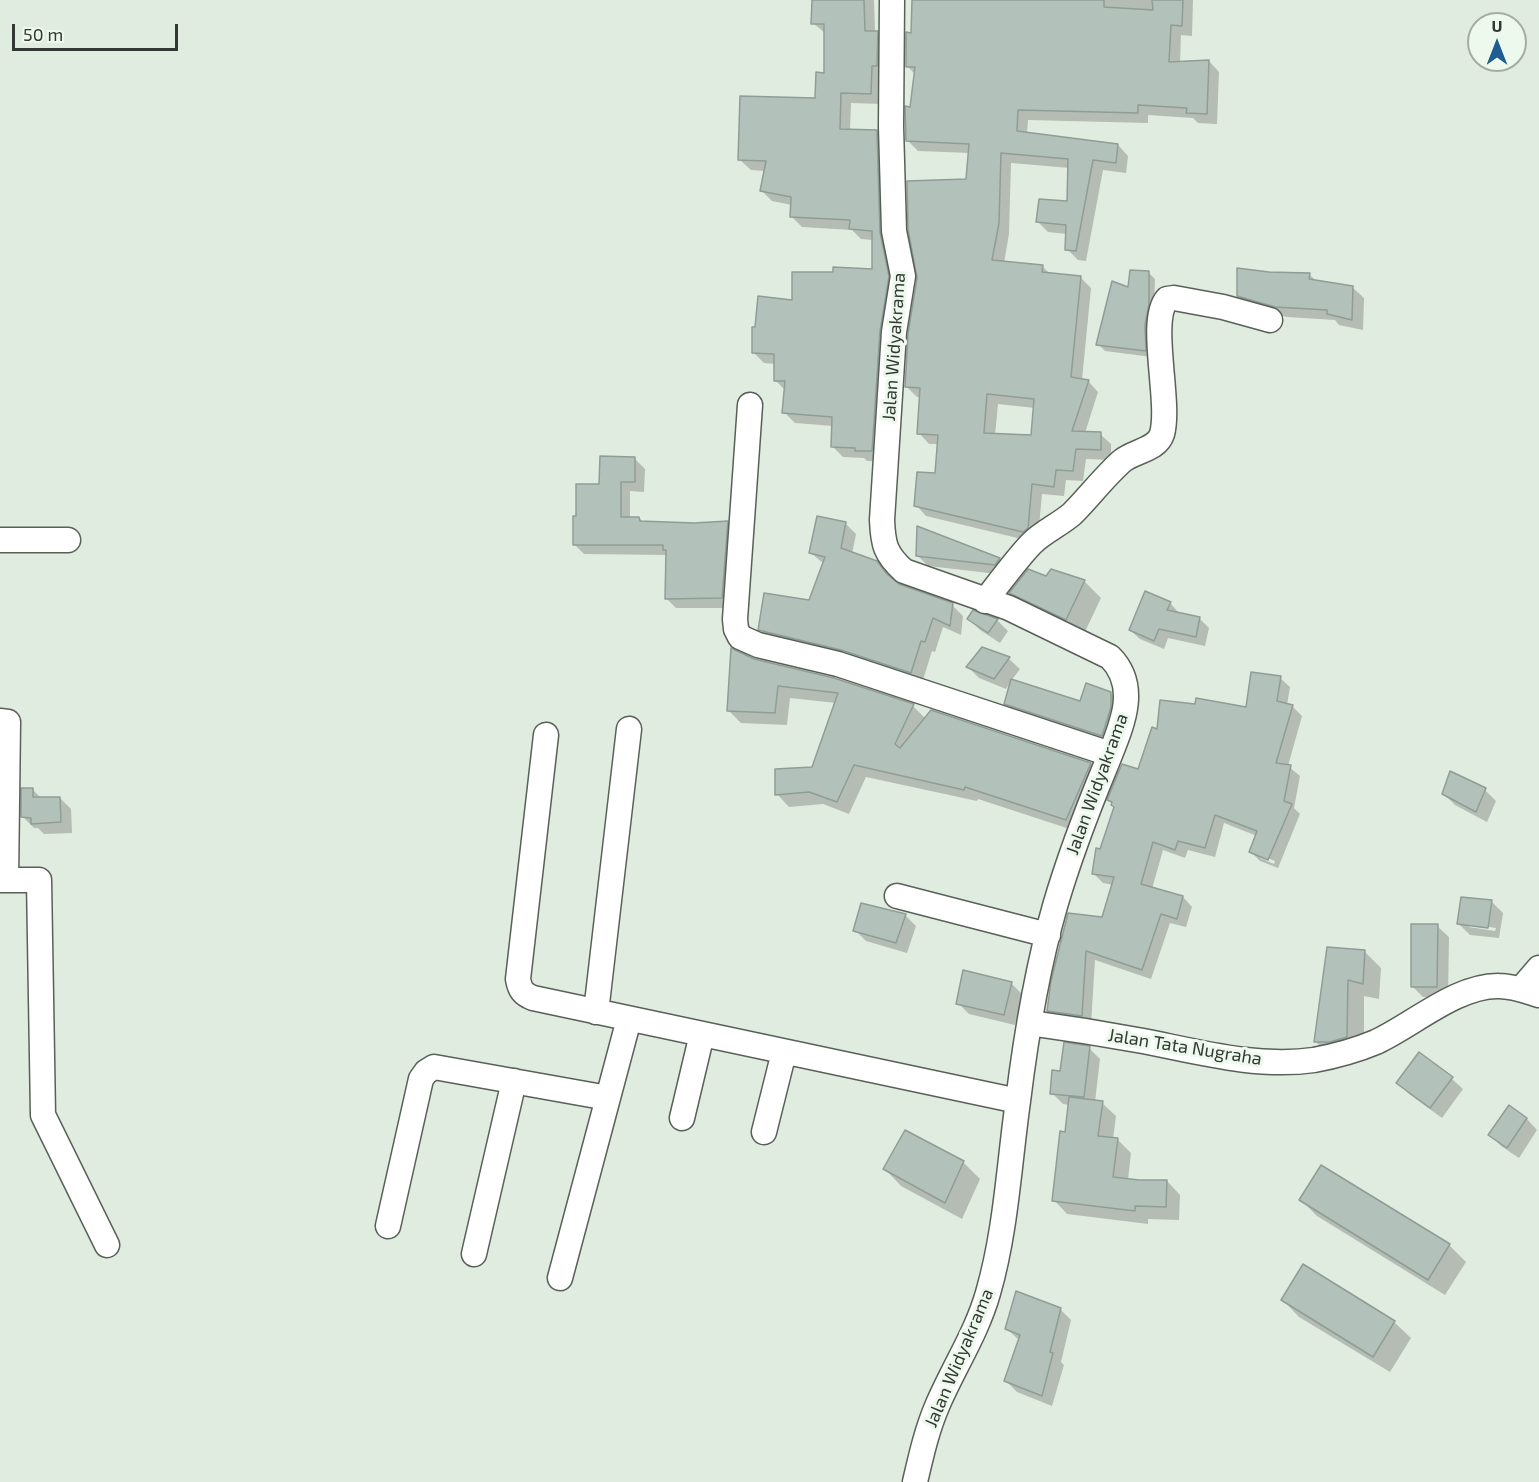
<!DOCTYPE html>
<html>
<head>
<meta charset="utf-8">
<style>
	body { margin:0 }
	#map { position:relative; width:1539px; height:1482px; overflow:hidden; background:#e1ece0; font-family:"Exo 2",sans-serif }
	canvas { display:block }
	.north { position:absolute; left:1467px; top:12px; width:60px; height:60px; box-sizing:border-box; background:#eef9ed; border:2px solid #a4aca3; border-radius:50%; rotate:0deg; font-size:16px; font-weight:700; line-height:24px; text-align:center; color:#343834 }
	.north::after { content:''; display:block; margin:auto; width:21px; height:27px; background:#1e5c92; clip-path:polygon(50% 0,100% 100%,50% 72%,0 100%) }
	.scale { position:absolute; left:12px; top:24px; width:166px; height:27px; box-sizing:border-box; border:3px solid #343834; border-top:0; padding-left:8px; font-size:18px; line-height:21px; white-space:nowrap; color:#343834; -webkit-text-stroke:4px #eef9ed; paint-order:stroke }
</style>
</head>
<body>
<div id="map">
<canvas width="1539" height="1482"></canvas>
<div class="north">U</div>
<div class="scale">50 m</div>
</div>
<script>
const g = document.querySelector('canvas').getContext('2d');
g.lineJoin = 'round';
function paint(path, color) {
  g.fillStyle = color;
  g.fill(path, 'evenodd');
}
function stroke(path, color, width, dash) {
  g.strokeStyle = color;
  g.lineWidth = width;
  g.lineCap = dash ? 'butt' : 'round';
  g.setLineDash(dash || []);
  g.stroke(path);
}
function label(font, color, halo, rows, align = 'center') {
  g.font = font + ' "Exo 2",sans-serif';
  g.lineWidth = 6;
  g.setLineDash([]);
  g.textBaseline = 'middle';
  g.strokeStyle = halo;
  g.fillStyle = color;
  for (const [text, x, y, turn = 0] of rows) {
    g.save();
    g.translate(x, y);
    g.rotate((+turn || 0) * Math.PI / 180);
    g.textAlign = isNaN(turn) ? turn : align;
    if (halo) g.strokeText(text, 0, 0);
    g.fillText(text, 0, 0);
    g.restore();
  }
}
const shadow = new Path2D(`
	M814,0h60l1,32 11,11 -5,61 -30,-1 -1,27 26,1 11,11 11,146 -16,173h-15l-3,-3 -21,-1 -10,-10v-21l-38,-3 -11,-11 2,-21 -10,-10 -1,-17 -11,-1 -10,-10 40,-51 79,-31v-31l-12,-1 -9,-9 -50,-3 -11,-11 1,-11 -20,-4 -11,-11 4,-19 -14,-1 -11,-10 77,-61 9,-25v-40l-13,-11z
	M913,0h280l-1,36 -11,-1 -1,28 29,-2 10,11 -2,52 -19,-1 -5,-5 -45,-3v8l-120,-3 -1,13 91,12 10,11 -2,17 -23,-3 -17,91 -8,-1 -11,-11v-15l-19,-2 -11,-11 31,-19 2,-34 -59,-5 -2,71 -5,29 38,3 8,8 30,3 11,11 -9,92 6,1 10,11 -13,41 15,1 11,10v16l-25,-1 -3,22 -17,-1 -2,16 -22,-2 -4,44 -4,4 -108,-26 -10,-11 20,-30 3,-31h-10l-10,-11 2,-36h-4l-11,-11 61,-206 3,-27 -52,-2 -11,-11 9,-65 -9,-9 5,-32zM998,404l37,4 -3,29 -37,-2z
	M1149,273l6,6 -3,78 -47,-6 -7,-7 31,-55z
	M1309,274l8,8 35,5 12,11 -1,32 -24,-5 -4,-5 -48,-3 -37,-10 -11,-11z
	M635,459l10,10 -1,23 -14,-1v27h9l4,4 51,2 33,-2 10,10 -5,76h-56l-10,-10 2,-43 -84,-1 -10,-10 3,-26 23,-32z
	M845,523l11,11 -4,20 24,9 22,23 54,19 11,11 -2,19 -18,-8 -8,25 -3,-1 -10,32 -151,-43 -11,-11 50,-27 14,-38 -13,-11z
	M919,528l80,32 11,10 -4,5 -78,-9 -11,-11z
	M1046,578l38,3 17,17 -18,38 -55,-27 -17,-16z
	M1170,603l9,10 21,6 9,9 -4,18 -37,-8 -4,11 -24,-10 -10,-9z
	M973,612l24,8 11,11 -8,12 -20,-13 -11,-11z
	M983,649l26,10 11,10 -9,12 70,22 29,-10 12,11 -9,42 -96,-31 -11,-12 5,-22 -5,8 -27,-11 -11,-11z
	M754,660l80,19 79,27 13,13 6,-7 159,52 12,13 -24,55 -101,-33 -1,2 -111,-24 -17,37 -26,-10 -34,3 -12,-13 36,-25 23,-66 -46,-5 -3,27 -46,-2 -12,-12z
	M1280,678l10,9 -3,18 5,1 10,10 -14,50 12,10 -6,32 6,6 -22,54 -18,-7 -10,-10 7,-15 -33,-13 -9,34 -27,-7 -3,8 -22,-8 -11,39 31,8 9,10 -6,20 -16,-4 -19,56 -56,-19 -4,65 -33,-5 -10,-10 55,-92 11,-33 -11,-2 -10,-10 23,-65 -7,-8 30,-29 19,-40 89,-22zM1260,855l15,6 -1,3 -14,-6z
	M32,789l9,9h19l11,11 1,24 -28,1 -6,-6h-4l-11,-11z
	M1485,790l11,11 -9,21 -32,-17 -11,-11z
	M1492,902l11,11 -4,25 -29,-3 -11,-11zM1469,924l27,4 -1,3 -26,-4z
	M905,915l11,11 -9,27 -41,-12 -11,-11z
	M1437,926l12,11 -1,61 -25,-1 -11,-11z
	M1328,949l36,2 17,17 -2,31 -15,-3v58l-32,4 -17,-17z
	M1011,983l11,11 -7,31 -46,-11 -11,-11z
	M1089,1048l11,11 -5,43 7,1 14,13 -3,23 5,1 13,13 -3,27 39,1 13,14 -1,25 -31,-1v5l-81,-10 -13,-14 15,-95 -6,-1 -11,-11 10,-21z
	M1419,1054l33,25 11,10 -21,29 -33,-24 -11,-11z
	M1509,1108l18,11 10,11 -18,28 -18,-12 -11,-11z
	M906,1132l57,30 17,17 -18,40 -61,-33 -16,-17z
	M1300,1199l149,46 17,17 -21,33 -128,-79z
	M1283,1300l111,22 17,16 -21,34 -91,-55z
	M1060,1309l11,11 -10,42 3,3 -12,41 -35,-14 -11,-11 14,-40 -13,-12z`);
const building = new Path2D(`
	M812,0h52l1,31h13l-1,35h-5l-1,28 -30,-1 -1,36 37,1 3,102 9,44 -9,55 -8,120h-17v-3l-24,-1 1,-30 -50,-4 3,-32h-11v-27l-22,-1v-26h3l3,-31 34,4v-28h41v-5l39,2v-38l-23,-2 1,-9 -60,-3 1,-20 -31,-6 6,-30 -28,-1 2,-64 75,2 1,-26 8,1v-49h-13z
	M912,0h192v7l49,3 -1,-10h31l-1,26 -11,-1 -2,37 40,-2 -2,54 -21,-1 1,-5 -49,-3v8l-120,-3 -1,21 101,13 -2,19 -23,-3 -17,91 -11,-1 1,-25 -30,-3 3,-23 28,2 1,-42 -67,-6 -2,70 -7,37 51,5 -1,7 39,4 -10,101 18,3 -17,51 29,1v18l-25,-1 -3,22 -17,-1 -2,17 -22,-3 -4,44 -5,4 -109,-26 3,-34 18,1 3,-38 -21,-1 3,-46 -15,-1 3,-53 9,-56 -9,-49 -1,-48 59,-2 3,-35 -63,-3 -1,-35 5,1 5,-40h-9v-35l5,1zM987,394l47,5 -3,36 -47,-2z
	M1237,268l32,4 41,1 -1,6 44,7 -1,34 -25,-6v-4l-52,-3 -38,-11z
	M1130,270l19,1v33l-4,21 1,26 -50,-6 16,-64 16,6z
	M600,456l35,1v25h-14v35h18l1,4 54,2 34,-2 -6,77 -57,1 1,-49h-3v-5h-90v-29h3v-32h23z
	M817,516l29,6 -5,26 36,13 10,13 12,10 54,19 -3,23 -17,-8 -8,24 -4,-1 -10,32 -70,-23 -83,-20 6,-37 45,7 16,-43 -16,-4z
	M917,526l83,32 -5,7 -79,-9z
	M1028,569l18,7 5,-7 34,11 -19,40 -57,-27z
	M1145,591l26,11 -4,8 33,7 -4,20 -37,-8 -5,12 -25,-11z
	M973,610l25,9 -10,14 -21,-14z
	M982,647l28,10 -16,22 -28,-12z
	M731,648l23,11 80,19 80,26 -19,40 5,4 31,-38 160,53 -25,57 -101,-33 -1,3 -110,-25 -17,37 -28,-10 -34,3v-26l37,-2 26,-74 -60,-7 -3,27 -48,-2z
	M1251,672l30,4 -4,25 16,4 -17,58 15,2 -7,36 8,3 -24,56 -19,-8 8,-21 -42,-16 -10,33 -27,-7 -3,9 -22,-8 -12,42 42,12 -6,23 -16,-5 -19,56 -56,-19 -4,65 -35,-5 4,-30 17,-68 34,4 12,-40 -22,-3 4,-26 4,1 14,-42 -3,-2 1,-3 -5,-2 15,-36 16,5 14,-42 5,2 3,-29 35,4 1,-6 50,9z
	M1011,679l69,22 6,-18 25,9v15l-9,29 -98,-32z
	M1450,771l36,17 -10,24 -34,-18z
	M21,788h12v9h27l1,25 -30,2v-6l-10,-1z
	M1461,897l31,3 -4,28 -31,-4z
	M861,903l45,11 -10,29 -43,-12z
	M1411,924h27l-1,63h-26z
	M1327,947l38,3 -2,34 -15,-4 -1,57 -17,5h-16z
	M963,970l49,12 -8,33 -48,-11z
	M1064,1042l26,4 -6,51 -34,-3 2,-24 8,1z
	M1419,1052l34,25 -23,31 -34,-25z
	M1069,1097l34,4 -5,35 20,2 -5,39 26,3h28l-1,27 -31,-1v5l-83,-10 8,-70 5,1z
	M1509,1105l18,13 -20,30 -19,-13z
	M905,1130l59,31 -19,42 -62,-34z
	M1321,1165l129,79 -22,36 -129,-80z
	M1303,1264l92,57 -22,36 -92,-57z
	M1016,1291l45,17 -11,44 3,1 -11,43 -38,-15 16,-46 -15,-6z`);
const minor = new Path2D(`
	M892,0l-1,127 3,104 9,45 -9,56 -12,188c1,24 3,34 22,51l105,37 101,49c31,31 10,72 -4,108 -19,46 -37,93 -51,141 -18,63 -29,130 -37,195 -9,64 -12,130 -30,192 -11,39 -34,74 -50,111 -11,25 -17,52 -23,78
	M750,405l-15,214 1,10 4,8 18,8 80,19 272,90
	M0,540h68
	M985,601c15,-19 30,-40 46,-57 12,-12 28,-19 41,-30 17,-17 32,-37 50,-53 12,-10 35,-11 40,-27 9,-32 -14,-113 5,-135l7,-1 49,9 47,13
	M0,721l8,1 -2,158
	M546,735l-28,244c2,11 5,15 15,19l485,103
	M0,880h39l4,235 64,130
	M897,896l151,39
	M1521,989l18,-21
	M596,1012l33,-283
	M1030,1023c37,5 75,11 113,18 56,11 114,27 171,19 21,-4 43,-10 62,-18 37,-17 81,-57 123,-56 14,0 27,5 40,9
	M682,1118l20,-84
	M764,1132l20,-80
	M388,1226l33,-147 5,-7 8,-5 174,31
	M474,1254l40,-173
	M560,1278l69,-259`);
const streetNames = [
	["Jalan Widyakrama",894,347,-86],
	["Jalan Widyakrama",1097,784,-70],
	["Jalan Tata Nugraha",1185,1047,9],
	["Jalan Widyakrama",959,1358,-67]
];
paint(shadow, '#0003');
paint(building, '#b2c1b9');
stroke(building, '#8f9d96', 1.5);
stroke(minor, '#586157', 27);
stroke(minor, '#fff', 24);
label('18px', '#343834', '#eef9ed', streetNames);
</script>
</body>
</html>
